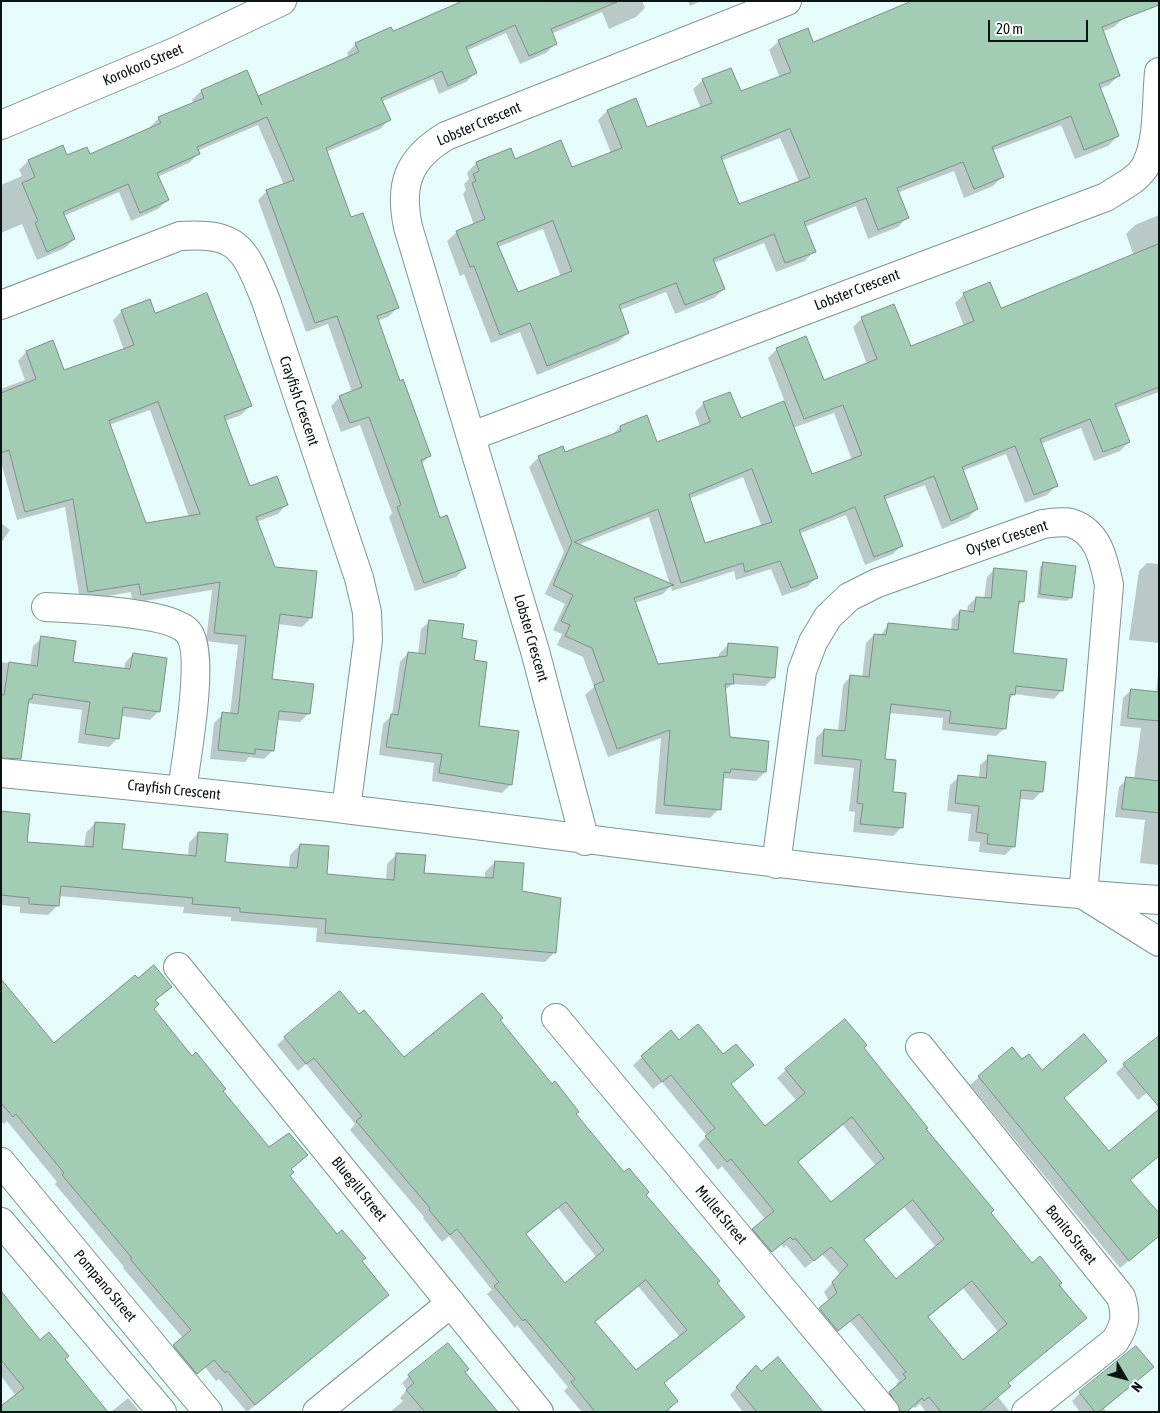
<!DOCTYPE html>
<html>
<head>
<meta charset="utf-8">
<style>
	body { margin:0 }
	#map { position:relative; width:1160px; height:1413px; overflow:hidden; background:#e6fcfb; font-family:"Asap Condensed",sans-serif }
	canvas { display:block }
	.frame { position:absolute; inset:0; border:2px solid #0c1313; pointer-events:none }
	.north { position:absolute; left:1100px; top:1353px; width:50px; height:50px; -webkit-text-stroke:4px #fff; paint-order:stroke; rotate:127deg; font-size:14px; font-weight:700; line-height:20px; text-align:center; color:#0c1313 }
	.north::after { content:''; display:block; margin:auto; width:18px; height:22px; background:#0c1313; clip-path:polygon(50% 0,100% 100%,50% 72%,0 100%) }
	.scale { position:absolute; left:988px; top:20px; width:100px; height:22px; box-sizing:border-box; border:2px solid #0c1313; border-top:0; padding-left:6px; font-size:15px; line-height:18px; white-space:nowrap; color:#0c1313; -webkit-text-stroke:4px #fff; paint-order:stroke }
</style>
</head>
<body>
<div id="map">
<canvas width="1160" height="1413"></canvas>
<div class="frame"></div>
<div class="north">N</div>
<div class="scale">20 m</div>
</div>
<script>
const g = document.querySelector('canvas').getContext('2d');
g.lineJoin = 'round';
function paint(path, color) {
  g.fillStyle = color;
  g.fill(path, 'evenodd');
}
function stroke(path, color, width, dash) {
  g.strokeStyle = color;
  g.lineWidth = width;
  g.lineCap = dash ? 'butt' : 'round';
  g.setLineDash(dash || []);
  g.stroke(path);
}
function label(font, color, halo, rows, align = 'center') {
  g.font = font + ' "Asap Condensed",sans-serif';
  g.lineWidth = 5;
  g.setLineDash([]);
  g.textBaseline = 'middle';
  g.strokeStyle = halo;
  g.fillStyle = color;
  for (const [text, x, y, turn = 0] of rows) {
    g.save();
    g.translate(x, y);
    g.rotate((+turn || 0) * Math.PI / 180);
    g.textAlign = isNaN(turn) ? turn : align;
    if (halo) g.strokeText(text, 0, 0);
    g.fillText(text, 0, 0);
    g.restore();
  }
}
const shadow = new Path2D(`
	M466,1h176l3,7 -9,9 -27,12 -7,-17 -51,22 4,10 -9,9 -26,11 -14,-31 -40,18 9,22 -9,9 -27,12 -6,-15 -52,23 8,18 -9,9 -54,23 24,67 47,89 -9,9 -11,4 52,135 -8,9 19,54 25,49 -9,9 -41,14 -26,-74 3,-4 -32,-88 -19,7 -10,-26 9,-9 12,-5 -24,-68 -22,8 -48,-132 9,-9 17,-6 -26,-60 -61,26 1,3 -9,9 -32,14 10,23 -9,9 -27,12 -12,-29 -55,24 10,23 -9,9 -28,12 -15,-36 -21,9v-48l21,-9 -3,-6 9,-9 35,-15 4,11 22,-1 62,-27 -1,-2 9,-9 35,-15 -2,-3 9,-9 45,-19 12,26 91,-40 -2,-5 9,-9 36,-11z
	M688,1h13l-11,5z
	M1124,18l-10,9 -12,5 17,43 -10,10 -10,4 19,47 -10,10 -33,13 -14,-34 -69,26 10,26 -9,9 -29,12 -10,-27 -57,22 10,24 -9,10 -30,12 -12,-33 -51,21 9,24 -9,10 -29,11 -12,-29 -50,20 10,26 -10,9 -39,16 -9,-22 -46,18 8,23 -10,9 -81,33 -17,-43 -29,11 -27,-69 -4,2 -13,-35 10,-9 17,-7 -11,-31 3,-4 -2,-6 5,-5 -2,-6 9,-10 38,-2 57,7 40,-15 -13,-33 9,-9 39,18 55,-20 -8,-20 10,-9 37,13 40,-15 -11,-28 10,-9 33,2zM780,138l19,44 -61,24 -17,-45zM543,229l18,48 -44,17 -19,-47z
	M1159,215v177l-43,16 13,34 -9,9 -26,10 -13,-33 -41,16 16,42 -9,9 -22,8 -19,-49 -44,17 15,38 -9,9 -26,11 -17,-44 -41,15 18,45 -9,9 -28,11 -19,-50 -47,19 17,44 -9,9 -25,9 -11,-27 -35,11 -2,-9 -62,20 -1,-5 -8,8 -28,9 22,62 62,-7v-4l9,-9 46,32 -9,9 -33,-2 -8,7 5,47 36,34 -9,9 -32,-3 -5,31 -9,9 -55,-4 6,-76 -53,19 -23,-62 9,-8 -11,-30 -26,-12 5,-11 -9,-4 12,-26 -20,-10 19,-42 -35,-85 9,-9 25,-10 2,6 47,-19 8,-8 26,-10 10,27 44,-17 -5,-15 9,-9 36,17 45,-18 -17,-44 9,-9 46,33 44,-18 -14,-37 9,-9 48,29 54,-21 -9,-23 9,-9 36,16 134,-54 -8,-22 9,-9zM834,413l18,47 -41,15 -18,-47zM743,477l19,50 -58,18 -15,-46zM649,517l21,68 -92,-40z
	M122,311l32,3 96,92 -9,9 -16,6 24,67 37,17 -8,9 -22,8 18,46 37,50 -9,9 -24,-3 -7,56 38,33 -9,9 -24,-2 -3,30 -9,9 -15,-2 -4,5 -35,-3 4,-36 9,-9h7l8,-69 -32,-4 6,-51 -80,13 -1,-11 -51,9 -15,-94 -48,13 -16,-58v-73l24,-9 -7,-19 8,-9 37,20 61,-22 -11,-30zM150,410l39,107 -43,8 -37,-100z
	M1,523l9,7 -9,13z
	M1044,563l27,34 -4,4 -30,-3 3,-31z
	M1147,563l12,1v79l-30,-3 10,-69z
	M995,569l28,32 -6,6 -6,47 51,36 -8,9 -40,-5 -6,7 -3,27 -9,8 -54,-6 1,-12 -54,-5 -5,47 18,67 -9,9 -40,-4 2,-20 -6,-1 5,-43 -40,-4 2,-26 8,-8 14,1 5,-46 8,-9 11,2 4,-35 8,-8 6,1 8,-11 63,6 1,-12 8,-8 7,1 1,-6 8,-8 8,1 3,-22z
	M430,621l30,18 13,22 4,66 33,58 -8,8 -70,-12 2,-18 -55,-8 4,-31 9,-9 8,-53 8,-9 10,1 3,-25z
	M42,638l30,25 52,7 1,-7 8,-9 25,58 -8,8 -29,-4 -3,22 -9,9 -31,-4 4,-33 -55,-7 -26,48v-89l29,4 3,-20z
	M1159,666v199l-19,-2 5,-43 -30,-3 4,-30 8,-8h7l7,-51 -21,-2 3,-28 8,-8 25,3z
	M989,757l53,34 -9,9 -14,-1 -5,47 -9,9 -26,-3 1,-10 -12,-1 3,-27 -24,-3 3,-26 9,-8 20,1 1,-13z
	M1,813l25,30 58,5 2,-15 9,-10 26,27 67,6 1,-13 9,-10 26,30 65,5 1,-13 10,-10 25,30 61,6 1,-17 10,-10 26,20 62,5v-7l10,-10 26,30 34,60 -10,10 -229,-20 1,-14 -86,-7v-4l-48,-4 1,-6 -125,-11 -1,9 -10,10 -28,-2v-6l-19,-2z
	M1,981l53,64 108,-50 -7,6 -3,8 116,139 22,21 -1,7 99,119 -141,117 -28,-33 -3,2 -11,-14 -17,14 -22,-27 17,-16 -60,-70 1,-1 -69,-83 2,-2 -50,-61 -3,3 -3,-3z
	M359,1016l45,43 95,-39 125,154 94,107 -55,103 7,28h-88l-18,-21 4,-4 -51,-62 -2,3 -28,-34 5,-4 -43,-54 -7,6 -19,-24 1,-1 -74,-87 5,-6 -49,-60 -8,7 -21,-26 8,-7zM558,1208l39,50 -32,26 -40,-49zM638,1286l42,51 -45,35 -41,-49z
	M671,1032l8,10 51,43 35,43 32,-27 -20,-23 9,-8 77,-22 168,217 -24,119 -9,13 12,15h-84l-6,-8 -5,4 -2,-2 -7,6h-18l-7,-11 17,-15 -2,-2 3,-3 -49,-60 -21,18 -17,-22 17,-16 -5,-9 16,-18 -18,-20 -17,14 -19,-23 -2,3 -3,-4 -18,15 -18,-21 21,-18 -44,-54 -4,4 -20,-25 9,-9 -45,-54 -9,7 -20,-24zM843,1125l33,41 -45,37 -34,-40zM904,1207l32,40 -40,33 -33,-40zM963,1288l36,45 -36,28 -36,-43z
	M1012,1049l10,12 20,10 64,-10 -43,37 45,54 51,-37v41l-30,25 30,55 -39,32 -150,-183z
	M1124,1065l35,17 -21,18 -22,-27z
	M1,1293l39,48 24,18 -48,37 -15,-20z
	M464,1373l32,39h-106l13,-11 -3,-3 7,-8 -5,-7 7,-7z
	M761,1373l60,39h-78l-13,-17 19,-21z
	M1144,1375l-40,33 2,4h-26l-8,-11 8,-8z
	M128,1398l12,14h-29z`);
const building = new Path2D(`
	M463,1l154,1 -66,27 6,15 -28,12 -14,-31 -49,22 11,26 -29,13 -6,-15 -61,27 10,22 -65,28 25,69 12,-4 36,95 -22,8 23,65 3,-2 28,77 -10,4 19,58 7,-3 19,53 -42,15 -27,-76 4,-2 -32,-88 -19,6 -11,-27 23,-9 -25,-71 -22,7 -49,-133 28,-10 -27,-63 -70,30 3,7 -43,19 12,27 -29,13 -12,-29 -65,28 12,27 -28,13 -12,-29 3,-2 -16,-38 13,-6 -7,-17 35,-15 4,10 20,-8 3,7 71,-31 -3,-6 46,-19 -3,-8 46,-20 15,35 -4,-9 101,-44 -4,-9 36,-16 2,4z
	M912,1h247v4l-57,22 18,49 -21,8 20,52 -35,14 -13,-34 -79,31 12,30 -30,12 -11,-27 -66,26 12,30 -31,12 -12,-32 -62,24 12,30 -31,11 -11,-29 -61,25 12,30 -40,16 -9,-22 -57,22 10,28 -82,33 -17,-43 -30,12 -26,-69 -4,1 -14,-36 29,-12 -13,-36 4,-2 -3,-7 6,-3 -3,-9 35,-14 4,11 46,-19 11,27 50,-19 -15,-38 29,-12 11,29 65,-24 -10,-24 29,-11 10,23 50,-19 -13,-32 30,-12 5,14zM790,129l20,48 -71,27 -18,-47zM553,221l19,50 -54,21 -21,-49z
	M1159,244v143l-44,17 15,38 -27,10 -13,-33 -50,20 18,47 -24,9 -19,-49 -53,21 16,42 -27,12 -17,-45 -50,20 19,50 -29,11 -19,-50 -56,23 19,48 -27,10 -11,-27 -35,11 -2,-9 -62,20 -23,-74 -84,33 100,43 -40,13 24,66 69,-8 1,-13 50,4 -3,31 -42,-4 1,10h-9l5,53 39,4 -3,31 -35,-3 -1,4 -6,-1 -3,38 -57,-5 6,-75 -53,19 -23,-64 10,-4 -12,-33 -27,-12 5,-11 -9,-4 12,-26 -20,-10 19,-43 -34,-86 25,-10 2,6 56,-21 -1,-5 27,-11 10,27 53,-20 -7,-20 27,-10 11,26 43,-17 28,73 50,-19 -19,-50 -39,14 -28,-71 30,-12 18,44 53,-21 -16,-42 33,-13 17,42 63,-25 -11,-28 27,-11 11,26zM752,469l20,53 -67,21 -16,-48z
	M207,293l45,113 -28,10 26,70 27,-10 11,29 -32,12 19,50 42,4 -5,47 -32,-4 -8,65 42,5 -4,30 -31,-3 -5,40 -19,-2v5l-37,-4 4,-38 16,2 8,-78 -32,-3 6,-51 -79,13 -2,-11 -51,8 -15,-93 -48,13 -16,-62 -8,3v-60l35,-14 -10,-28 27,-11 11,30 70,-25 -13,-35 29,-11 5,14zM158,402l42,112 -54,9 -37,-102z
	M1043,562l33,4 -4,32 -32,-4z
	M994,568l33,3 -3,31 -5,-1 -6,52 54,6 -4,32 -47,-5 -1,9 -5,-1 -4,35 -57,-6 2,-12 -60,-7 -6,55 11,1 -3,32 13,1 -3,35 -43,-4 3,-20 -6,-1 4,-43 -39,-4 2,-27 21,2 5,-56 19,2 5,-43 12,1 2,-12 70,7 2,-20 14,2 2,-15 15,1z
	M429,620l35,4 -2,14 15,3 -3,19 13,2 -8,64 40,5 -7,54 -73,-12 3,-19 -56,-7 5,-33 7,1 10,-63 17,2z
	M41,636l35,5 -3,21 57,7 3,-16 34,5 -7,54 -37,-5 -4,32 -34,-5 5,-32 -57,-8 -1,5h-3l-8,60 -20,-1v-63h3l5,-33 28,4z
	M1131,689l28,3v29l-31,-3z
	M988,755l58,7 -3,30 -22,-2 -6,57 -28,-3 1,-10 -12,-2 3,-26 -24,-3 3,-28 28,3z
	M1126,777l33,4v32l-37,-4z
	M1,811l29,3 -3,28 66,5 2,-25 30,2 -3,25 74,7 2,-24 30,2 -3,28 72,6 3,-24 29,2 -2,28 67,6 2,-27 30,2 -2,18 69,5 2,-17 29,2 -2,28 39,7 -5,55 -231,-20 1,-14 -86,-7v-4l-48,-4 1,-6 -132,-12 -2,20 -30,-2v-6l-28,-3z
	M154,965l18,22 -17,13 4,4 -5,5 38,47 4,-4 30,37 -3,2 46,56 20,-14 19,22 -17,14 3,3 -4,4 47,58 5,-4 24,28 -4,3 27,34 -134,110 -28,-34 -2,2 -11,-13 -17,14 -24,-29 18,-15 -61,-71 2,-1 -70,-83 2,-2 -48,-59 -3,3 -12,-14v-124l53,64 81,-68 3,3z
	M340,991l19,23 5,-4 40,47 78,-64 21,25 -3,2 52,64 3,-3 24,31 -3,2 48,58 5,-4 20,24 -3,3 74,86 -3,2 28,34 -81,66 14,18 -13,11h-70l-24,-30 4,-3 -50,-60 -2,2 -29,-35 5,-4 -42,-53 -7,6 -21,-25 1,-2 -74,-87 6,-5 -48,-58 -8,6 -22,-27zM566,1202l38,48 -39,33 -39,-49zM646,1280l41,50 -51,40 -41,-48z
	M845,1019l22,26 -3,3 64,80 -2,1 68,81 -3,3 41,50 8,-7 22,27 -3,2 28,33 -79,65 3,3 -31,26h-39l-12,-15 -5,4 -2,-3 -15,14h-6l-12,-20 17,-14 -3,-4 3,-2 -47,-58 -21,17 -19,-23 18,-15 -5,-11 16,-17 -17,-18 -17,14 -19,-23 -2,2 -3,-3 -18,15 -20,-23 22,-18 -43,-52 -4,3 -22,-26 10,-8 -44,-53 -9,7 -21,-26 30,-26 8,10 19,-16 25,30 13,-10 18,21 -23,19 34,42 40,-33 -20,-24zM852,1117l32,41 -53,44 -33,-40zM913,1200l31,39 -48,40 -32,-39zM972,1281l35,43 -44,36 -35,-43z
	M1084,1034l23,27 -43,37 45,53 50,-42v47l-29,24 29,33v23l-30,25 -151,-185 34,-29 10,12 7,-5 13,16z
	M1159,1036v71l-36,-43z
	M1,1291l39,49 9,-8 20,24 -4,3 43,53h-107v-6l23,-18 -23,-28z
	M448,1343l21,26 -4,3 33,40h-73l-19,-22 8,-7 -6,-8z
	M1136,1346l18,21 -55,45h-4l-16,-20z
	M778,1357l45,55h-66l-21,-25 20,-22 5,6z`);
const street = new Path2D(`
	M1,125l176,-74 105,-50
	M1,305l179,-69c60,-4 65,14 86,65l93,277 8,34 1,28 -22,169
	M472,436l634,-239c13,-9 32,-17 40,-32 13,-26 10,-64 13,-93
	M46,607c29,2 124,4 142,25 18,21 -2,128 -6,158
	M1,773c115,11 229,22 344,36 271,32 541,73 814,91
	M585,841l-50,-190 -127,-424c-9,-43 0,-68 38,-91l341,-135
	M776,864l26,-193 11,-29 15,-25 21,-20 28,-14 166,-59c8,-1 20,-3 28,-1 28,9 33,38 38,62l-26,310
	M1087,897l72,45
	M178,967l361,445
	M556,1018l329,394
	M920,1047l201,250c6,19 4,28 -6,44l-89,71
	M1,1162l207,250
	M1,1222l161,190
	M317,1412l134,-109`);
const streetNames = [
	["Korokoro Street",143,65,-23],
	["Lobster Crescent",479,124,-23],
	["Lobster Crescent",857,290,-21],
	["Crayfish Crescent",299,401,71],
	["Oyster Crescent",1007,538,-18],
	["Lobster Crescent",531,638,74],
	["Crayfish Crescent",174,790,6],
	["Bluegill Street",359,1189,51],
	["Mullet Street",721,1215,50],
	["Bonito Street",1071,1235,51],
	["Pompano Street",105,1286,50]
];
paint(shadow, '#0003');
paint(building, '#a2ccb4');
stroke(building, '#7e8e85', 1);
stroke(street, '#7f9392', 30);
stroke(street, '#fff', 28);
label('15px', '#0c1313', '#fff', streetNames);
</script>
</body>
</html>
